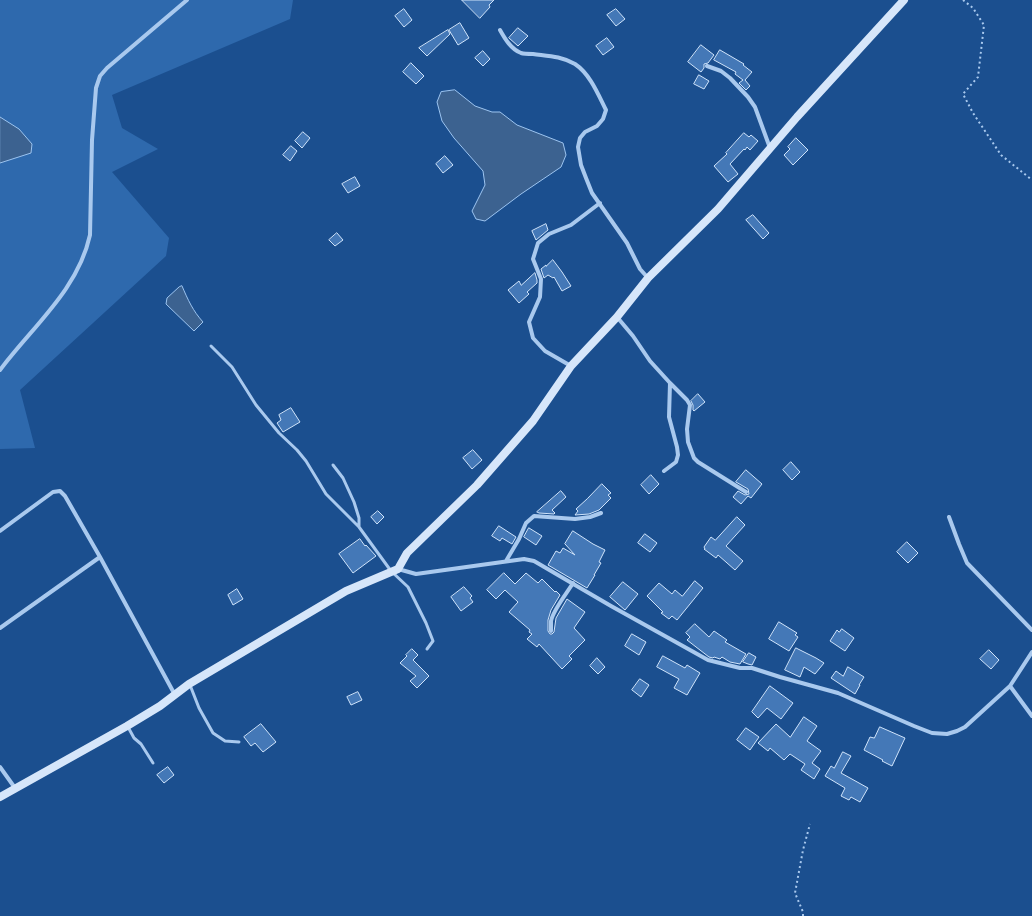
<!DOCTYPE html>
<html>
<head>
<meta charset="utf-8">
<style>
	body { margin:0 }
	canvas { display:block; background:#1b4f8f }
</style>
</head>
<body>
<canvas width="1032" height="916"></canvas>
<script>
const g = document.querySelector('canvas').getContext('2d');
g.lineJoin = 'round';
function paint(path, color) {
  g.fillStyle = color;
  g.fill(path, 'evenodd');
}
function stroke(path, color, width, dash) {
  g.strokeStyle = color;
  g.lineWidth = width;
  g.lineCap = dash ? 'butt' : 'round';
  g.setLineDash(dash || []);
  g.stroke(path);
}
const green = new Path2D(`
	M0,0h293l-3,19 -178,76 10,33 36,21 -46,23 57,66 -3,18 -146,134 15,58 -35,1z`);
const water = new Path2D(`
	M455,90l20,16 17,6h8l17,13 46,18 3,12 -5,12 -40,27 -36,27 -9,-2 -4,-8 13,-26 -2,-14 -29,-33 -12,-17 -5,-19 4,-10z
	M0,117l19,12 13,15 -1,9 -31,10z
	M182,286c6,14 11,25 21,36l-9,9 -28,-27 1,-6 12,-11z`);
const building = new Path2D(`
	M462,0h32l-5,5 1,2 -10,11z
	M404,9l8,11 -8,7 -9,-11z
	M616,9l9,10 -9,7 -9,-11z
	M460,23l9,15 -11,7 -9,-15z
	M518,28l10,8 -10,10 -9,-8z
	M448,30l2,4 -23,22 -8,-8z
	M607,38l7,9 -11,8 -7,-9z
	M701,45l13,10 -6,8 -4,1v4l-3,4 -13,-10z
	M720,50l24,14 -1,1 9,7 -7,8 5,6 -4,4 -7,-7 4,-3 -8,-6 1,-2 -22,-12z
	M483,51l7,8 -7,7 -8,-8z
	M411,63l13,13 -8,8 -13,-12z
	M699,75l10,6 -5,8 -10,-5z
	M303,132l7,6 -8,10 -7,-7z
	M744,133l5,4 2,-2 7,6 -8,9 -3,-3 -2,3 -1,-1 -14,15 8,10 -10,8 -14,-16 13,-12 -1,-1z
	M796,138l12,12 -15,15 -9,-10 6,-6 -2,-2z
	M291,146l6,5 -7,10 -7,-6z
	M445,156l8,9 -10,8 -7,-9z
	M355,177l5,9 -12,7 -6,-9z
	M753,215l16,18 -6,6 -17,-19z
	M546,224l2,6 -12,10 -4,-9z
	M337,233l6,7 -8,6 -6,-6z
	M553,260l9,12 9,14 -9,5 -8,-14 -1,1 -5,-3 -4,3 -3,-9 5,-4v1z
	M535,273l2,7v3l-10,9 2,2 -10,9 -11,-13 11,-9 2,4z
	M698,394l7,8 -11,9 -1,-1v-5l-2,-4z
	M291,408l9,14 -17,10 -6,-9 4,-3 -2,-5z
	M473,450l9,10 -10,9 -9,-11z
	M791,462l9,10 -8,8 -9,-10z
	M746,470l16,14 -11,14 -3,-2 -7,8 -8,-7 5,-6 7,4 4,-1 -1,-5 -12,-7z
	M651,475l8,9 -10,10 -8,-9z
	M602,484l9,9 -3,2 3,3 -12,12 -10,4 -14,1 3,-4 -2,-2 11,-10z
	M561,491l5,6 -14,13 3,3 -1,1 -15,-1 -2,-1z
	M378,511l6,6 -7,7 -6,-7z
	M737,517l8,8 -19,21 17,15 -8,9 -17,-15 -2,3 -12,-9h1l-1,-2 7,-10 4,3z
	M499,526l17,11 -4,7 -10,-6 -2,3 -8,-5z
	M529,528l13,8 -6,9 -12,-8z
	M573,531l20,13 12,6 -6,12 2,1 -7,12h1l-8,13 -39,-23 8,-14 4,2 3,-5 12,7 -10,-11z
	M645,534l12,9 -7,9 -12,-9z
	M360,539l5,7 1,-1 10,11 -23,17 -14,-19z
	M907,542l11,11 -10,10 -11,-11z
	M504,573l11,11 11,-11 12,10 4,-4 13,13 1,-1 4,4 -9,15 -3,10v11l2,3h2l2,-2 2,-14 11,-19 18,13 -11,16 11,12 -16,16 3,3 -10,10 -23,-25 -2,3 -10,-8 5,-5 -3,-2 1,-2 -21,-18 9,-10 -13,-12 -9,9 -9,-9z
	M695,581l8,7 -26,32 -5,-4 -3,3 -8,-6 2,-1 -16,-16 12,-13 13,11 3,-4 7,6z
	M623,582l15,12 -13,16 -15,-13z
	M464,587l8,9 -2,2 3,4 -12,9 -10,-14z
	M237,589l6,10 -10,6 -5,-10z
	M779,622l18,11 -2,2 3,2 -9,14 -20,-12z
	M695,624l14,13 5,-6 13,9 -2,2 21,12 -6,10 -10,-2 -8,-5 -2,2 -6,-2 -1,1 -4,-1 -22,-17 3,-3 -4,-4z
	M842,629l12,9 -9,13 -15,-10 7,-11 2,2z
	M632,634l14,8 -7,13 -14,-9z
	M796,648l20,10 8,5 -9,11 -11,-7 -4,10 -15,-7z
	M412,649l6,6 -5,5 16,16 -12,12 -7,-7 6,-5 -16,-13 7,-7 -1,-1z
	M989,650l10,10 -8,9 -11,-10z
	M749,653l7,4 -4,8 -4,-1 -5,-2z
	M663,656l22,12 2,-3 13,8 -13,22 -13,-7 5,-9 -22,-12z
	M597,658l8,9 -7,7 -8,-8z
	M848,667l16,10 -5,8h1l-5,9 -24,-16 5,-7 7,5z
	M640,679l9,6 -8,12 -9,-7z
	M770,686l23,17 -12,16 -14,-11 -9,10 -6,-6z
	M358,692l4,8 -11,5 -4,-8z
	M804,717l13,9 -10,15 14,10 -9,12 8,6 -6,10 -13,-9 4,-6 -15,-10 -6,6 -14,-12 -2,3 -10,-8 18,-19 14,13z
	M261,724l15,18 -13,10 -8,-9 -4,3 -7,-9z
	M880,727l25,11 -13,28 -10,-5 1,-1 -19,-10 6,-13 4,1z
	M746,728l13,9 -9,13 -13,-10z
	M843,752l8,4 -10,17 27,15 -8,14 -9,-5 -2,3 -8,-4 4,-8 -20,-12 6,-10 3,2z
	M168,767l6,8 -10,8 -7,-8z`);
const path = new Path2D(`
	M963,0l10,8 11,17 -6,52 -15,17 10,19 28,42 31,25
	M803,916v-4l-8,-19 8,-43 7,-26`);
const lane = new Path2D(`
	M211,346l21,21 24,38 23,28 18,17 9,11 20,33 33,33
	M333,465l10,13 11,24 5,16v9l32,44 17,16 18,36 7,18 -6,8
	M190,685l9,23 14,25 12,8 14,1
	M128,727l6,11 7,6 12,19`);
const street = new Path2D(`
	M500,30c5,9 11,19 21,23 3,1 8,1 12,1 15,2 28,2 42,10 15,10 23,30 31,46l-3,9 -6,7 -12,6 -5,6 -2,9 3,18 5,13 6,15 35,50 13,26 8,9
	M707,66l14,5 9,7 18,19 7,10 15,41
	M617,317l16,19 17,25 20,22 17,17 3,5 -3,24 1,13 6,16 4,4 48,30
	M571,366l-26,-15 -12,-13 -4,-16 11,-25 1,-18 -8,-20 5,-16 11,-9 22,-9 29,-22
	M0,370c32,-43 78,-80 90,-135l2,-95 4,-52 4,-12 7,-8 80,-68
	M664,471l12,-9 2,-7 -1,-8 -8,-30 1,-34
	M949,517l10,27 8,19 65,67
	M0,531l53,-39 7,-1 5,5 35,61 75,138
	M506,561l13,-22 7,-16 8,-7 41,3 15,-2 11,-4
	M398,569l18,5 108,-15 10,2 77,45 97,54 32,8h12l28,9 58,16 76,33 18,7 15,1 10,-3 8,-4 45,-41 22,-34
	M0,628l100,-71
	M551,631c0,-3 0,-7 0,-10 2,-11 16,-28 22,-38
	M1010,686l22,30
	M0,767l15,21`);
const secondary = new Path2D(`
	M0,797l127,-71 33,-20 29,-22 157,-93 52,-22 9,-16 70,-68 56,-64 38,-55 46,-49 31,-39 70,-69 79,-92 107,-117`);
paint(green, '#2e69ad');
paint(water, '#3c6290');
stroke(water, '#9cc4f0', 1);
paint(building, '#4478b7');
stroke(building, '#cfe3fa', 1);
stroke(path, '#a9c9ee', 2, [2, 3]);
stroke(lane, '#a9c9ee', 3);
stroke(street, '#a9c9ee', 4);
stroke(secondary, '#d6e6fa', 8);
</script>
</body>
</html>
